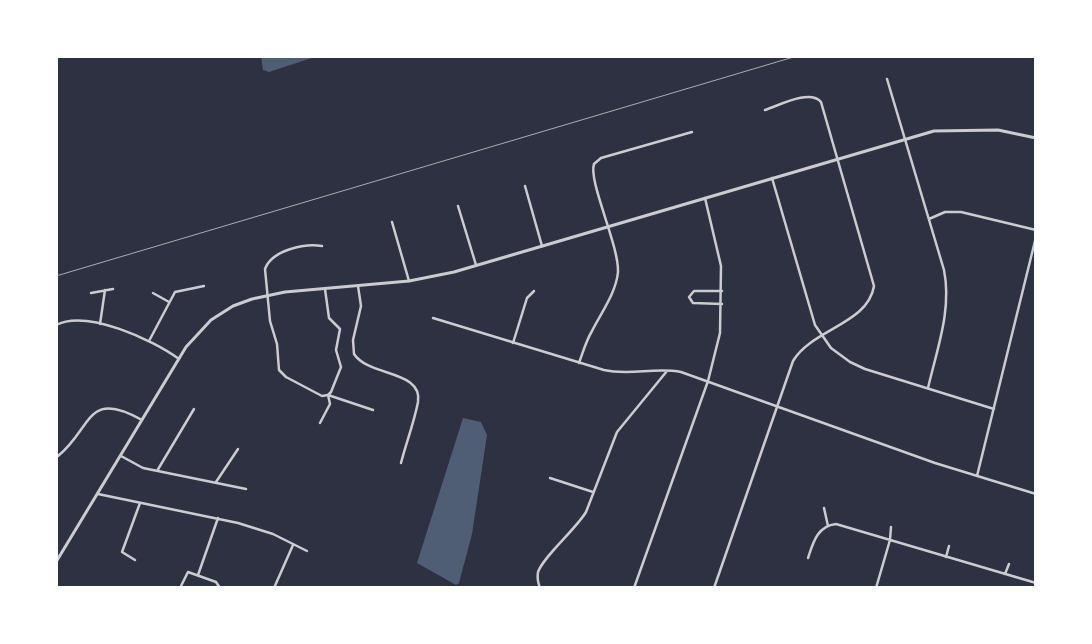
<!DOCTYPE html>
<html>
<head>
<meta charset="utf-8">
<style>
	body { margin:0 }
	#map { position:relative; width:1092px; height:644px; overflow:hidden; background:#2d3142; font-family:Lato,sans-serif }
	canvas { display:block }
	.frame { position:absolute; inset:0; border:58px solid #fff; pointer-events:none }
</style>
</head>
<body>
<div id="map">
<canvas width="1092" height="644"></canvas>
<div class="frame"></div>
</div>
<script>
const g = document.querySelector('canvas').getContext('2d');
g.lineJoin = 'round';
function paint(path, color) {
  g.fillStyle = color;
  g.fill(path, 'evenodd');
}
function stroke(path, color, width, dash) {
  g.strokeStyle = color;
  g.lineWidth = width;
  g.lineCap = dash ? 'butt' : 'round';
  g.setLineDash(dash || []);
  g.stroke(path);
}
const water = new Path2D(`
	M261,56h57l-49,16 -6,-2z
	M463,418l18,4 6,13 -15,99 -13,49 -3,2 -39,-22z`);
const minor = new Path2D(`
	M887,79l57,191c8,40 -7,79 -16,118
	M772,178l43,147 16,23 19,14 15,7 129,40
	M525,186l17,60
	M458,206l18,59
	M929,219l16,-7h16l75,18
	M392,222l17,59
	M322,246c-17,-3 -50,4 -57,23l5,52 7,23 2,26 7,7 36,19 6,-1 45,15
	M358,286l3,20 -8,34 1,14c15,23 69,16 64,48 -4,21 -12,41 -17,61
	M325,289l4,29 11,11 -4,21 5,17 -10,25 -3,3
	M91,293l22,-4
	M153,293l16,9
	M722,304l-29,-1 -4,-6 5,-6h28
	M433,318l171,52c25,6 51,-3 77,2l254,91 101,31
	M100,324l5,-34
	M56,325c31,-16 97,15 123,34
	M149,341l26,-49 29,-6
	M513,343l14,-45 7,-7
	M579,363c4,-11 7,-22 13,-32 9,-18 24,-38 26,-59 1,-27 -30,-91 -24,-108l7,-6 91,-26
	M320,423l10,-19 -2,-9
	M58,456c34,-27 28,-68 84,-36
	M121,456l22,12 103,21
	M157,471l37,-62
	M977,476l59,-239
	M550,478l43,14
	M216,482l22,-33
	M98,494l140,29 35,11 34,17
	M824,508l4,18
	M946,557l3,-11
	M808,558c5,-15 9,-32 28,-34l200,59
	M135,560l-13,-8 18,-49
	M1005,574l4,-10
	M198,575l20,-57
	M180,588l8,-16 28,10 4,6
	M274,588l19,-43
	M540,588c-2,-5 -3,-10 -2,-16 5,-15 38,-43 48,-60l31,-80 50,-61
	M634,588l74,-207 12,-48 1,-67 -16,-68
	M714,588l79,-227c19,-32 75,-37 81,-75l-53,-184c-11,-13 -41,3 -56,8
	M876,588l14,-48 1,-13`);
const tertiary = new Path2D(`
	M56,562l130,-215 25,-27 22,-14 19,-7 33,-7 124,-11 45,-9 480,-141 64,-1 38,8`);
const rail = new Path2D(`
	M56,276l741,-220`);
paint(water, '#4f5d75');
stroke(minor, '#caccd0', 2.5);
stroke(tertiary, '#caccd0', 3);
stroke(rail, '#abadb3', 1);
</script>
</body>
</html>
